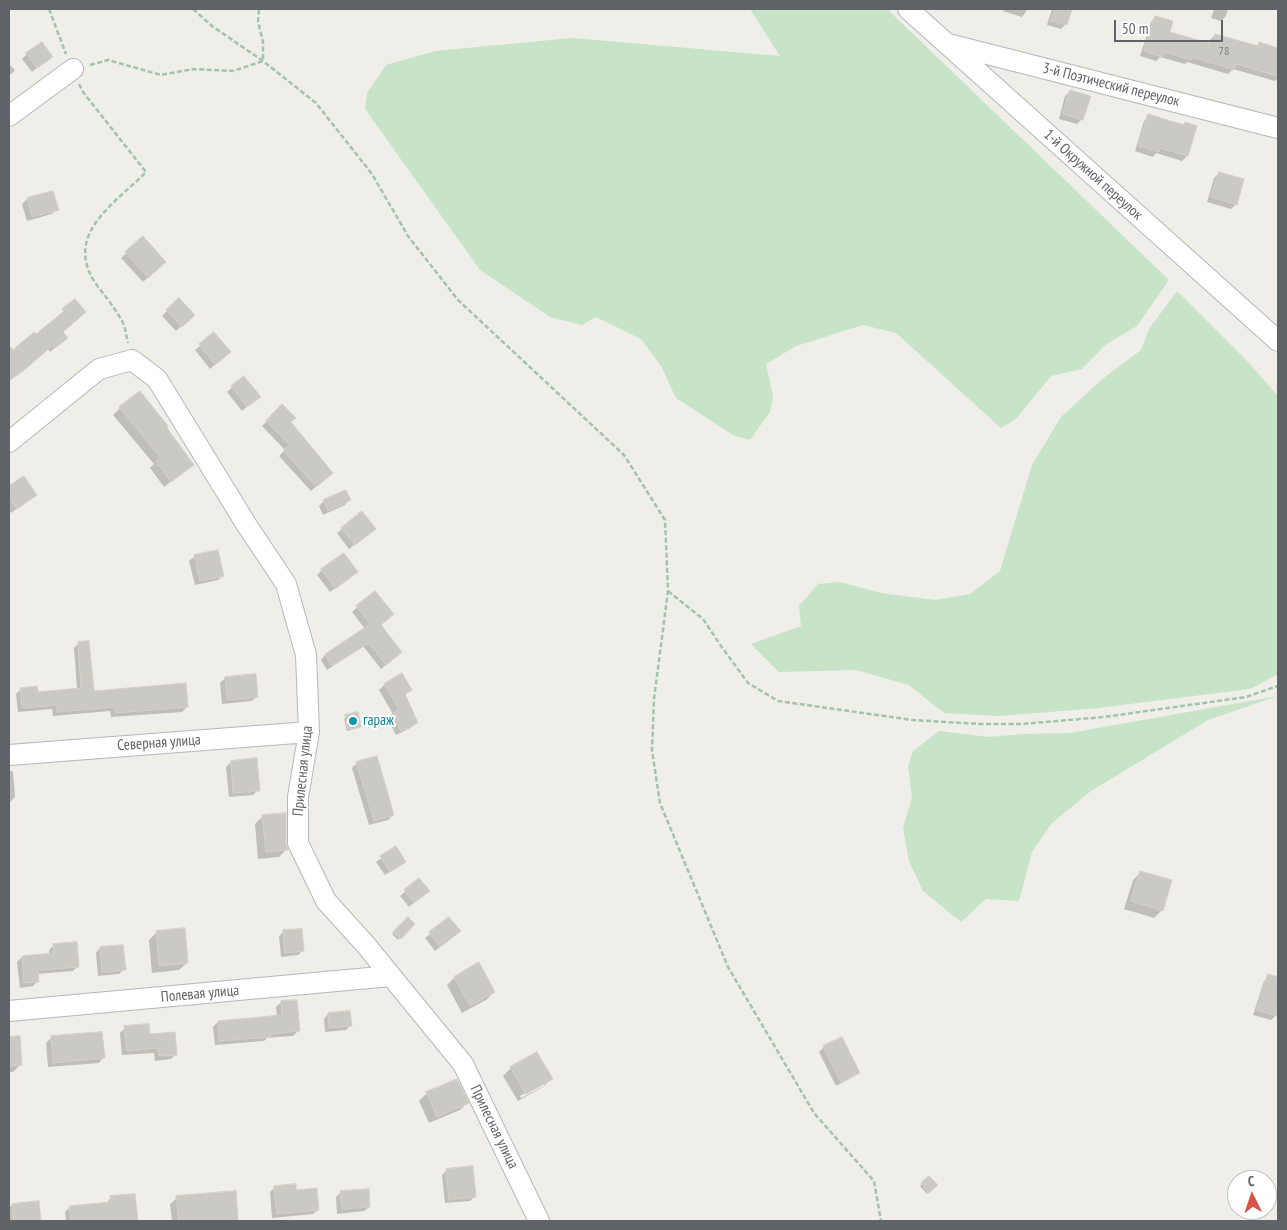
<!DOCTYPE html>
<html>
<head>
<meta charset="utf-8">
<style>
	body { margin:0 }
	#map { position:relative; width:1287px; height:1230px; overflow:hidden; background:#efeee8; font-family:"PT Sans Narrow",sans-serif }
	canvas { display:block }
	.frame { position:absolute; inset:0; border:10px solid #5f6266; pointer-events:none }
	.north { position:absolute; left:1227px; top:1170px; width:50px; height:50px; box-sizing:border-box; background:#fff; border:1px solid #bfc0c2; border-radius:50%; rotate:356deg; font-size:14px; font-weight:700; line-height:20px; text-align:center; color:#5f6266 }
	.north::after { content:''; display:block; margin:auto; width:18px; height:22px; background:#d75346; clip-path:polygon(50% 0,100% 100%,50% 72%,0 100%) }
	.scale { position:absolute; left:1114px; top:20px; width:109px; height:22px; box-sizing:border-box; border:2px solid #5f6266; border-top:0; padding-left:6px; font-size:15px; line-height:18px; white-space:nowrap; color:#5f6266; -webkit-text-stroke:4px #fff; paint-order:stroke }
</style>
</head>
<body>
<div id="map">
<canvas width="1287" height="1230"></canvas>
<div class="frame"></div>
<div class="north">С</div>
<div class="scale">50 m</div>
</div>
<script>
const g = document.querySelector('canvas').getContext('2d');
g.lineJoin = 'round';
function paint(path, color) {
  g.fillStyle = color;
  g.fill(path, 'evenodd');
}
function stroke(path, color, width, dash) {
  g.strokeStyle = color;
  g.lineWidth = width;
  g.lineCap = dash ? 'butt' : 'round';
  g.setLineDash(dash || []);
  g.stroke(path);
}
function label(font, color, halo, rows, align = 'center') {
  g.font = font + ' "PT Sans Narrow",sans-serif';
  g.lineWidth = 4;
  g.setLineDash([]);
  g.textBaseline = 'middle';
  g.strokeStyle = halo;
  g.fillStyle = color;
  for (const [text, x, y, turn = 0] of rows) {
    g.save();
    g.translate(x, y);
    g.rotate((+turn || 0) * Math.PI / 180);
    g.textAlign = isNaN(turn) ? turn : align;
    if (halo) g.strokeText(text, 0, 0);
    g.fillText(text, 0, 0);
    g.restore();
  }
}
const green = new Path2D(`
	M750,9h137l282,271 -32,46 -32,19 -23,24 -31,7 -35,43 -15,9 -105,-95 -33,-8 -67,21 -30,18 7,32 -3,16 -20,28 -17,-5 -57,-37 -15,-32 -20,-27 -45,-22 -14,8 -32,-8 -70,-47 -115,-161 2,-16 19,-28 49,-14 137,-13 208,18z
	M1177,291l71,71 30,34v278l-28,15 -152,19 -98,8 -56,-3 -35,-28 -53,-15 -77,2 -28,-28 50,-18 -2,-20 19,-22 22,-2 41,11 54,7 35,-6 30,-23 32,-106 29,-48 40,-37 40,-30 8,-21z
	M1278,696l-70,24 -117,71 -39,32 -20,29 -13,49 -33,-2 -25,23 -38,-31 -14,-30 -6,-33 9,-30 -4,-32 5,-15 26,-20 50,6 35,-3 46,-1z`);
const shadow = new Path2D(`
	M1004,9h24l-6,8 -19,-6z
	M1052,9h18l-4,15 -5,5 -14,-4z
	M1214,9h14l-2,7 -5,5 -10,-3z
	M1155,17l13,16 41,12 1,-5 5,-5 41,12 4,-4 18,6v30l-3,2 -42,-12 -5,5 -41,-12 -2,2 -25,-7 -4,4 -16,-5 11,-34z
	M27,54l24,3 -19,15 -10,-13z
	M9,64l6,6 -6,6z
	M1070,92l12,27 -5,5 -18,-5 6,-23z
	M1149,116l34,10 2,-2 10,3 -8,29 -5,5 -26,-8 -3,4 -18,-6 9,-30z
	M1219,173l17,31 -5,5 -24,-7 7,-24z
	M27,199l30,10 -5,5 -25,7 -5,-17z
	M143,238l17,29 -17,15 -22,-24z
	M179,299l15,16 -18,16 -14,-15z
	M75,301l-13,31 -1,11 -11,9 -2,-3 -31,27 -1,-1 -7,6v-36l5,6 22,-15 24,-19 -1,-2z
	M214,334l10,23 -14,12 -15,-19z
	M244,377l10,24 -12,10 -15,-19z
	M282,406l8,16 37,55 -16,14 -32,-35 6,-6 -23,-24z
	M120,408l45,20 27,37 -28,22 -14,-19 4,-4 -41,-49z
	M23,477l13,18 -25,18 -2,-3v-23z
	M349,500l-4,5 -22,10 -4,-9 5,-5z
	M342,529l27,5 -20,15 -12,-16z
	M217,551l6,24 -5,5 -23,5 -6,-24 5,-4z
	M322,570l35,2 -27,20 -13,-17z
	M375,592l4,34 17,31 -15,12 -18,-23 -36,24 -6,-10 4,-5 40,-26 -13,-17z
	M79,643l14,49 94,15 -5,5 -71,5 -1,-6 -57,5 -1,-7 -34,3 -2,-18 5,-5 16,4 40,-4 -3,-41z
	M401,675l9,15 -5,5 12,28 -5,4 -16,8 -8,-16 5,-5 -14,-24 5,-5z
	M225,678l32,18 -5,5 -30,3 -2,-21z
	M346,717l14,9 -2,2 -11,3 -3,-12z
	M231,762l27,28 -5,5 -24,2 -3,-30z
	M357,763l36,52 -5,5 -19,5 -17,-57z
	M9,771h4l2,26 -6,6z
	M263,816l22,27 2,6 -8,8 -21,2 -3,-35z
	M395,848l4,18 -14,9 -9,-13z
	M1141,872l21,38 -8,8 -30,-9 9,-29z
	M419,880l4,15 -14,12 -9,-11z
	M408,918l6,6 -16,16 -6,-6z
	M449,918l5,18 -19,15 -10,-13z
	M284,931l19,19 -5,5 -17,2 -2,-21z
	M157,932l30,31 -8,7 -27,3 -3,-33z
	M54,945l24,21 -5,5 -36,3v8l-4,4 -13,2 -3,-26 5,-5 27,-2v-5z
	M100,948l24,21 -5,5 -21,2 -2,-23z
	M478,964l16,28 -8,8 -24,13 -15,-28 7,-7z
	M1269,976l9,3v28l-2,8 -5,5 -18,-5 11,-34z
	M296,1001l2,30 -5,5 -26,2 -3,3 -49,4 -2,-18 5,-5 59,-5 -1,-10 5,-5z
	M328,1014l22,12 -4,4 -21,2 -1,-13z
	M125,1028l24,8 27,18 -5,5 -16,2 -1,-8 -32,2 -2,-22z
	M18,1038l3,26 -8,8h-4v-33z
	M51,1038l52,20 -4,5 -51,4 -2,-24z
	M824,1047l34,25 -5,5 -17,9 -17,-34z
	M511,1068l40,11 -8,8 -25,14 -15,-25zM544,1083v3l-23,12 -1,-2z
	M427,1093l40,10 -7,7 -31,13 -10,-22z
	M447,1170l27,27 -4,4 -25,2 -3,-28z
	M929,1177l7,8 -9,9 -7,-8z
	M275,1187l20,4 23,19 -5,4 -41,4 -2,-26z
	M235,1192l2,29h-65l-2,-17 7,-6z
	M341,1192l28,15 -5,4 -27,3 -1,-17z
	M111,1197l25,22 -2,2h-68l-1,-9 5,-5 36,-3z
	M38,1203l1,18h-30v-15z`);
const building = new Path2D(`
	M1055,9h17l-5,16 -16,-4z
	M1155,16l18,5 -3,11 42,12 3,-10 43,12 1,-4 19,6v28l-42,-12 -2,6 -42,-13 -1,3 -27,-8 -2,5 -18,-6z
	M42,42l11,15 -16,11 -11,-15z
	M1070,90l21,6 -8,24 -20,-6z
	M1148,114l36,11 1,-3 12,4 -9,30 -28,-8 -1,4 -20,-6z
	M1219,172l25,7 -7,26 -26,-8z
	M53,191l6,19 -27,7 -5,-19z
	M143,236l23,26 -18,16 -23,-26z
	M179,298l16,17 -13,12 -16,-17z
	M75,299l11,13 -23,20 5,6 -13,10 -2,-3 -31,27v-1l-13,10v-28l25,-21 2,2 28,-23 -2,-2z
	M214,332l17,20 -16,13 -16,-21z
	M244,376l17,21 -14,10 -16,-21z
	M140,391l28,35 -1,2 27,37 -23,17 -15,-21 4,-4 -41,-50z
	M282,404l14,14 -5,4 42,51 -17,14 -33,-37 7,-5 -24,-24z
	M24,476l13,19 -20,14 -8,-11v-12z
	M346,490l5,10 -23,11 -5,-11z
	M362,511l14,18 -21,16 -14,-17z
	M218,550l6,26 -24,5 -6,-26z
	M344,553l14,19 -23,17 -14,-20z
	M375,591l19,23 -13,11 21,27 -16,13 -17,-22 -37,23 -7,-12 45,-30 -14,-18z
	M89,641l5,50 92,-8 2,24 -73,6v-6l-58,5v-7l-35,3 -2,-20 17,-2 1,6 43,-4 -3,-46z
	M402,673l10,17 -7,4 13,29 -17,8 -9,-17 7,-4 -15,-26z
	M256,674l2,23 -31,3 -2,-23z
	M358,712l3,15 -13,2 -3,-14z
	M377,756l17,59 -20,6 -18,-59z
	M257,758l3,33 -27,2 -2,-32z
	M286,813v30l2,7 -22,2 -4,-37z
	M396,846l10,16 -16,10 -10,-16z
	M1140,871l32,9 -9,31 -32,-10z
	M419,878l11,13 -16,12 -10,-13z
	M408,917l7,7 -14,15 -8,-7z
	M449,917l12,14 -21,16 -11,-15z
	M185,928l3,35 -29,3 -3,-35z
	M302,929l2,22 -19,2 -2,-23z
	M77,942l2,25 -41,3 1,12 -15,1 -2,-27 32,-3 -1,-9z
	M123,945l3,25 -24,2 -2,-25z
	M479,962l16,30 -25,14 -16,-29z
	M1268,974l10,3v39l-21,-6z
	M297,1000l3,31 -30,3 1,3 -52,4 -1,-20 64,-6 -1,-14z
	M350,1011l2,15 -23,2 -1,-15z
	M149,1024l1,10 25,-2 2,23 -18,1 -1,-8 -31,3 -3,-25z
	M102,1032l3,26 -52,5 -2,-27z
	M20,1036l2,29 -13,1v-29z
	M842,1037l18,36 -19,9 -18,-36z
	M537,1052l16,27 -27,15 -16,-27z
	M457,1079l12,24 -32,14 -11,-25z
	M473,1166l3,31 -27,3 -3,-31z
	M929,1176l9,9 -9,8 -8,-10z
	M296,1184v6l21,-2 2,22 -42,4 -3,-28z
	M369,1189l1,18 -28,2 -2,-18z
	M236,1191l2,30h-59l-3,-25z
	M135,1194l3,26 -67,1 -2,-15 42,-4 -1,-6z
	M39,1201l2,20h-28l-1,-17z`);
const path = new Path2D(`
	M49,9l17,45
	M193,9l19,17 51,35 53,42 56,71 36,62 50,64 166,155 41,65 3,71 -14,108 -2,51 8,53 68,164 86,146 60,68 7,40
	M90,65l18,-5 53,15 32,-6 40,2 30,-10v-19l-5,-21 1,-12
	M79,84l4,8 63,80c-30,31 -84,62 -50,112 9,12 19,24 26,37 4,7 4,15 6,22
	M668,591l35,28 18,27 27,37 30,18 135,19 66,4h43l82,-7 142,-20 32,-11`);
const minor = new Path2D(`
	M908,9l370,332
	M948,44l330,84
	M9,116l64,-47
	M9,442l90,-73 33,-9 25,19 89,145 40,60 20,71 3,77 -11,65v46l28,58 39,43 98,120 76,157
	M9,755l300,-23
	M9,1011l382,-35`);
const markers = [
	[353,721,5,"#0f9aa8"]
];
const numberNames = [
	["78",1224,52]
];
const streetNames = [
	["3-й Поэтический переулок",1111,85,14],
	["1-й Окружной переулок",1093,175,42],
	["Северная улица",159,743,-4],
	["Прилесная улица",303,771,-84],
	["Полевая улица",200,994,-5],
	["Прилесная улица",494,1127,64]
];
const cultureNames = [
	["гараж",363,721]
];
paint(green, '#c7e4c8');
paint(shadow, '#0003');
paint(building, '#cbc9c4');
stroke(building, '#d4d0c7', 1);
stroke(minor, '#b5b7bb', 22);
stroke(path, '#a1c4ac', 2.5, [5, 2.5]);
stroke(minor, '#fff', 20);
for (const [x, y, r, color] of markers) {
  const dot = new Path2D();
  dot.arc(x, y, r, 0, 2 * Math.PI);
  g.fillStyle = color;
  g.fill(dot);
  stroke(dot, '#fff', 2);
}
label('12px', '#7a7c7e', null, numberNames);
label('15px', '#5f6266', '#fff', streetNames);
label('15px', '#0d838f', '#fff', cultureNames, 'left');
</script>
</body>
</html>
